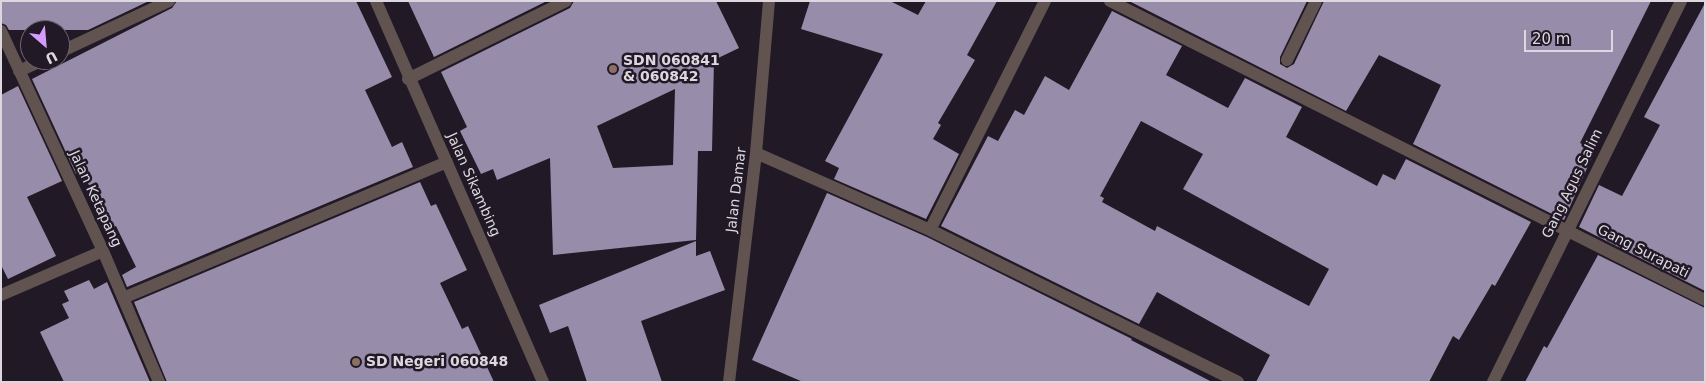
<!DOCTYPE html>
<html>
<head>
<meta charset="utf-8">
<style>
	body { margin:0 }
	#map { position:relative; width:1706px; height:383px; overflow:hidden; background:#221926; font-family:"DejaVu Sans",sans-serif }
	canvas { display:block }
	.frame { position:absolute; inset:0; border:2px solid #ddd8e0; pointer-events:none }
	.north { position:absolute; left:20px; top:20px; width:50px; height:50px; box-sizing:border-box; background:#221926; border:1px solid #6d6570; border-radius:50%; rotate:153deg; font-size:14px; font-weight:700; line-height:20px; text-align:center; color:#ddd8e0 }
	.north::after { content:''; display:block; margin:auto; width:18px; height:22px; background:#d49cfc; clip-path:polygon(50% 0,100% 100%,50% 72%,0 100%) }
	.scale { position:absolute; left:1524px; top:30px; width:89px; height:22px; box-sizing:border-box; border:2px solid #ddd8e0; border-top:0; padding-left:6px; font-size:15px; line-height:18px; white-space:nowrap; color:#ddd8e0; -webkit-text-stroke:4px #221926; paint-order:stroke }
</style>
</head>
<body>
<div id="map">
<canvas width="1706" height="383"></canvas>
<div class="frame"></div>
<div class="north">U</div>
<div class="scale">20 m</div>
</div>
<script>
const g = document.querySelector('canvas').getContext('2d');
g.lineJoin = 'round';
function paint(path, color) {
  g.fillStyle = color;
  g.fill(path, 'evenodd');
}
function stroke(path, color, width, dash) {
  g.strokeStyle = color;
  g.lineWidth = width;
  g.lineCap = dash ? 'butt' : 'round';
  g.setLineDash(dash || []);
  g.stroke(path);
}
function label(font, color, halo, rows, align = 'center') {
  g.font = font + ' "DejaVu Sans",sans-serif';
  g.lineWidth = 5;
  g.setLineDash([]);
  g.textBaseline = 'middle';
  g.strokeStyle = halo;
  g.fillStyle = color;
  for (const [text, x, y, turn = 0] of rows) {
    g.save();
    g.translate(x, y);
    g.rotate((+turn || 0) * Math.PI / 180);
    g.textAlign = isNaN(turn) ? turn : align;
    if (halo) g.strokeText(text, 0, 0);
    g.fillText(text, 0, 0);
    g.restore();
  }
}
const building = new Path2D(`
	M1,1h148l-61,29h-79l-3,-5 -5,-2z
	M177,1h179l36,76 -27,13 27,57 10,-5 11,25 -286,120 -5,-12 14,-8 -20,-41 -6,2 -28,-57 -6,3 -44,-95 140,-71z
	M408,1h139l-113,56z
	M574,1h142l23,47 -25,12 -2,91h-14l-2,89 -143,15 -3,-97 -53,22 -4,-11 -12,5 -21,-43 7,-4 -26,-55 129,-64zM675,89l-2,76 -60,3 -16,-42z
	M810,1h80l28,14 8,-14h71l-30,54 8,5 -37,63 3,2 -8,14 26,15 -33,65 -92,-40 5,-11 -14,-7 58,-107 -82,-25z
	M1129,1h178l-27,56v7l7,4 7,-4 30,-63h327l-71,142 15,7 -31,70 -151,-76 28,-59 -62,-30 -33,56z
	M1705,3v288l-126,-64 20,-42 23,11 38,-71 -16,-8z
	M1112,11l70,35 -16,29 62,33 17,-30 57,29 -16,30 91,49 6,-12 12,6 11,-21 125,63 -36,64 -3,-2 -33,56 -6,-4 -24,46h-173l14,-27 -113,-63 -18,32 -198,-98 47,-90 10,5 17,-31 9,5 21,-39 24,14zM1141,121l62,33 -20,35 146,80 -20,37 -152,-80 -2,5 -53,-29 2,-4 -4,-2z
	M18,86l44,95 -35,16 29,59 -48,23 -7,-14v-170z
	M420,182l11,24 5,-2 31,66 -27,13 22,46 6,-3 26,56h-327l-33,-80z
	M827,193l100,44 205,102 -1,1 81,42h-409l-51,-22z
	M696,241v15l14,-5 15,39 -84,31 21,61h-75l-19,-56 -18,7 -11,-28z
	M1598,255l107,53v74h-180l19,-36 3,2z
	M89,280l5,9 13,-7 43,100h-86l-24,-50 29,-14 -7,-14 7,-3 -5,-10z`);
const minor = new Path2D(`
	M376,1l167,381
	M1110,1l595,299
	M1,31l102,220 56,131
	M60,52l109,-51
	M1287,60l29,-59
	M19,71l24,-11
	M408,79l158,-78
	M756,153l174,77 308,152
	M930,230l115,-229
	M1,295l102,-44
	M123,298l324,-136
	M729,382l27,-229 13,-152
	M1493,382l188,-381`);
const markers = [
	[613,69,5,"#8d6e63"],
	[356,362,5,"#8d6e63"]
];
const poiNames = [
	["SDN 060841",623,61],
	["& 060842",623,77],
	["SD Negeri 060848",366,362]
];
const streetNames = [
	["Gang Agus Salim",1573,184,-64],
	["Jalan Sikambing",473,185,66],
	["Jalan Damar",737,190,-83],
	["Jalan Ketapang",95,199,65],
	["Gang Surapati",1643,252,27]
];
paint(building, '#978daa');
stroke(minor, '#615350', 12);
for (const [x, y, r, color] of markers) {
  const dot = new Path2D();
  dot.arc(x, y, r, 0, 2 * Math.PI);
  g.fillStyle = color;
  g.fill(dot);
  stroke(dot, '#221926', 2);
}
label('bold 14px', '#ddd8e0', '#221926', poiNames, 'left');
label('14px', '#ddd8e0', '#221926', streetNames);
</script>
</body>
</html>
